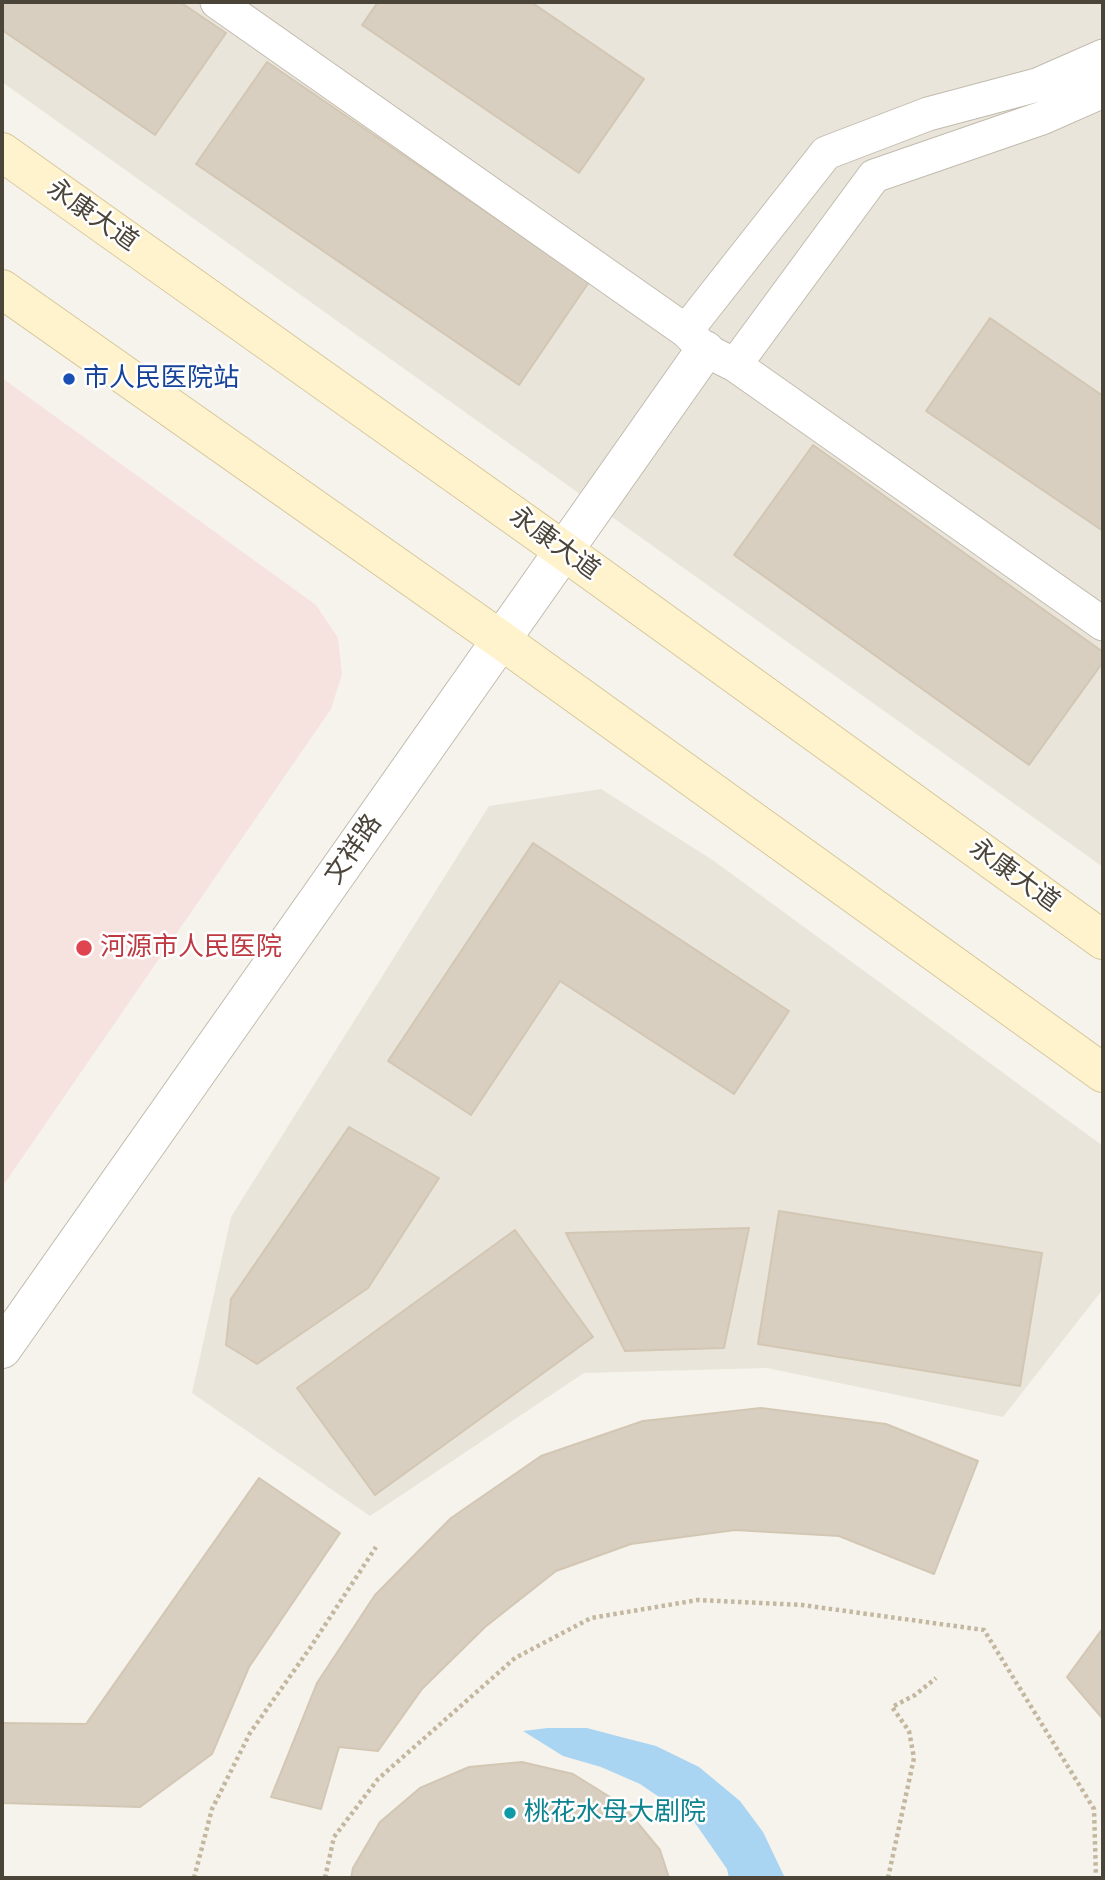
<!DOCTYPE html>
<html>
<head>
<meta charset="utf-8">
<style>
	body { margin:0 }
	#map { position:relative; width:1105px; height:1880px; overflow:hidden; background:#f6f3ec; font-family:Signika,sans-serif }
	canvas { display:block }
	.frame { position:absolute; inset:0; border:4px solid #4b4439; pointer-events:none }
</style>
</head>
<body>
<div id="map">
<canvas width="1105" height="1880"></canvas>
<div class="frame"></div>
</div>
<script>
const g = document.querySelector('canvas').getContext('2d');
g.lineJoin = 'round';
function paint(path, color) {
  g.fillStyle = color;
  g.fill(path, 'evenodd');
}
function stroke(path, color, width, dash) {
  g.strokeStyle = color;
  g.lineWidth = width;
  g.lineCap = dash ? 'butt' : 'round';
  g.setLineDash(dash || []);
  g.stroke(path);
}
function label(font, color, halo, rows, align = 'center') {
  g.font = font + ' Signika,"Noto Sans SC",sans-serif';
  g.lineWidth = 5;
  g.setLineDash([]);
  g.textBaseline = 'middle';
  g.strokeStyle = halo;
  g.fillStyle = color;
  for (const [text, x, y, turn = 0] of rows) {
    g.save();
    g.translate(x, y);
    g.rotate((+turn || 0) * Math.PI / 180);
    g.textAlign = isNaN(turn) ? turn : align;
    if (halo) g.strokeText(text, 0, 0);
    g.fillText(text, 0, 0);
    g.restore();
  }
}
const residential = new Path2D(`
	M2,2h1101v865l-1101,-785z
	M601,789l113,72 389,285v143l-100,128 -236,-49 -183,5 -214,143 -178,-123 39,-176 258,-411z`);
const medical = new Path2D(`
	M2,378l314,227 22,33 4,36 -11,35 -329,478z`);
const water = new Path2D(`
	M548,1728h39l30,8 39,10 43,21 41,34 23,31 22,46h-56l-2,-9 -34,-49 -53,-36 -39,-17 -38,-11 -40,-25z`);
const building = new Path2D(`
	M2,2h178l46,31 -71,102 -153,-105z
	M378,2h153l113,77 -65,94 -217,-148z
	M267,62l322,220 -70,103 -323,-221z
	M990,318l113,78v135l-177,-120z
	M813,445l290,207v10l-74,103 -295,-210z
	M533,843l256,168 -55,83 -174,-113 -89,134 -83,-54z
	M349,1127l90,51 -71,110 -111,76 -31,-19 5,-46z
	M779,1211l263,42 -22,133 -262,-42z
	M749,1228l-25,120 -99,3 -59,-118z
	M515,1230l78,107 -218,158 -78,-107z
	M761,1408l125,16 92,37 -44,113 -95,-38 -104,-6 -104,14 -75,27 -71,56 -63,62 -44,62 -39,-4 -18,62 -50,-12 46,-114 58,-88 76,-77 90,-62 102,-35z
	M259,1478l81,55 -91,134 -37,87 -72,53 -138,-4v-80l84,1z
	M1103,1628v91l-36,-42z
	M522,1762l51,12 50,31 37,45 9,28h-318l2,-10 27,-46 40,-34 49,-21z`);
const path = new Path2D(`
	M194,1878l18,-69 38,-76 60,-85 66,-101
	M325,1878l9,-41 44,-58 137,-121 76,-40 107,-18 104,5 182,25 110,179 2,69
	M888,1878l26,-120 -5,-27 -17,-24 23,-12 21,-17`);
const minor = new Path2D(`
	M217,2l469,329
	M1103,56l-66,29 -109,29 -102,39 -140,178 19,19 30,15 139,-189 168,-58 61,-27
	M735,365l368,259`);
const tertiary = new Path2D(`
	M2,1349l703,-999`);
const secondary = new Path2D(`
	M2,152l562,399 539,389
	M2,289l499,351 602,433`);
const markers = [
	[69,379,7,"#1a4fb4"],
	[84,948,9,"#e0444e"],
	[510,1813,7,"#0f9aa8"]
];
const streetNames = [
	["永康大道",92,216,35],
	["永康大道",554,544,36],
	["文祥路",354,850,-55],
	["永康大道",1014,876,36]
];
const transitNames = [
	["市人民医院站",83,379]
];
const healthNames = [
	["河源市人民医院",100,948]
];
const cultureNames = [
	["桃花水母大剧院",524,1813]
];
paint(residential, '#eae5da');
paint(medical, '#f6e3e0');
paint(water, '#a9d4f2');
paint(building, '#d8cfc1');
stroke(building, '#d3c7b4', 2);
stroke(minor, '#c2bbae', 35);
stroke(tertiary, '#c2bbae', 40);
stroke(secondary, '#d6c79b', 40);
stroke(path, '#c4b79f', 4.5, [3.5, 3.5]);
stroke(minor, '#fff', 33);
stroke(tertiary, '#fff', 38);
stroke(secondary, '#fff3cd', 38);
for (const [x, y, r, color] of markers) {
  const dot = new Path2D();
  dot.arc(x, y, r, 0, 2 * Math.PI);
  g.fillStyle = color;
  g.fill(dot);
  stroke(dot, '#fff', 2.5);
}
label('26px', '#4b4439', '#fff', streetNames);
label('26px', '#164399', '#fff', transitNames, 'left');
label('26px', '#be3a42', '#fff', healthNames, 'left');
label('26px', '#0d838f', '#fff', cultureNames, 'left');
</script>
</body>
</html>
